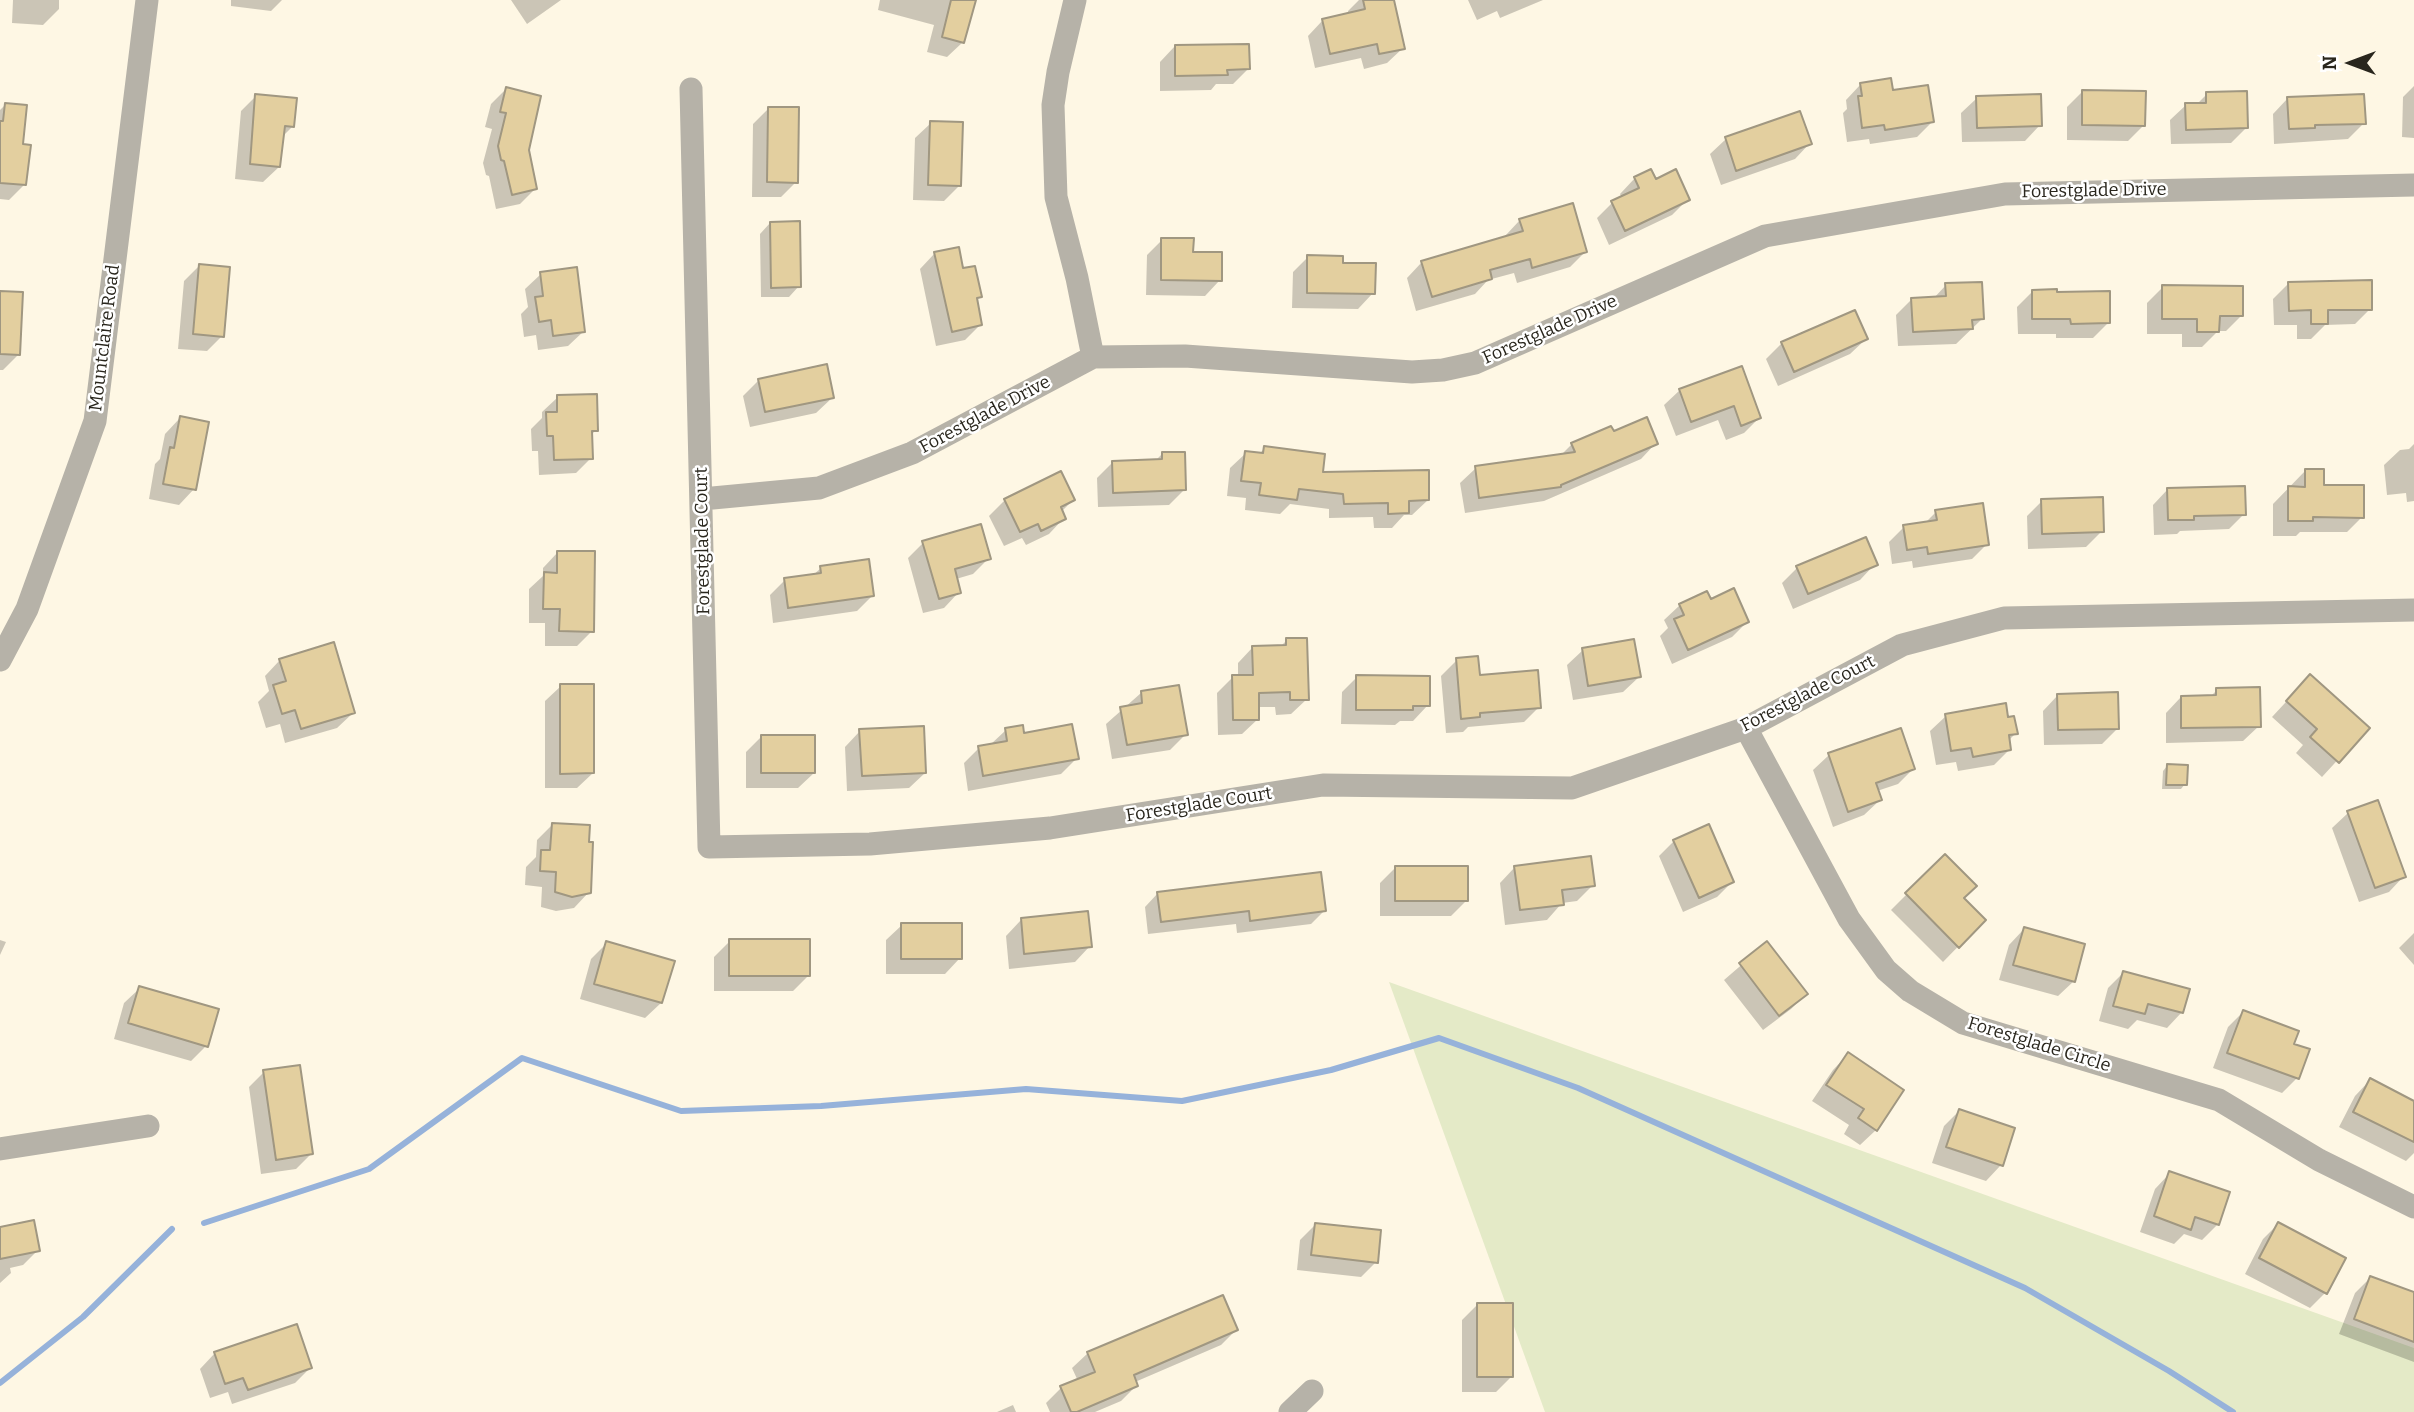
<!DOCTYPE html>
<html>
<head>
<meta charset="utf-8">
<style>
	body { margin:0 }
	#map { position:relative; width:2414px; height:1412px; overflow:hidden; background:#fef7e4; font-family:Bitter,serif }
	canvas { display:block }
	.north { position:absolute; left:2316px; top:28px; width:70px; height:70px; -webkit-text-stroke:5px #fff; paint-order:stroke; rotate:270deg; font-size:19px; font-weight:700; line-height:28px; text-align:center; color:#29261d }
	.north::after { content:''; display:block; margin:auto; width:24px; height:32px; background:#29261d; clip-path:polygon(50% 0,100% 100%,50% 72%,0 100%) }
</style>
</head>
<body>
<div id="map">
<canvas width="2414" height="1412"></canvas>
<div class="north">N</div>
</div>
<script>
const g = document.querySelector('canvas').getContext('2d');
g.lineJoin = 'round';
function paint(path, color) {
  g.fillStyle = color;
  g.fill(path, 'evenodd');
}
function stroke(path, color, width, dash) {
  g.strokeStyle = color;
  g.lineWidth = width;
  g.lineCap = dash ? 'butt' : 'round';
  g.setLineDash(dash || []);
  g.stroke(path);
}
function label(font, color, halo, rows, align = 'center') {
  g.font = font + ' Bitter,serif';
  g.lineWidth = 5;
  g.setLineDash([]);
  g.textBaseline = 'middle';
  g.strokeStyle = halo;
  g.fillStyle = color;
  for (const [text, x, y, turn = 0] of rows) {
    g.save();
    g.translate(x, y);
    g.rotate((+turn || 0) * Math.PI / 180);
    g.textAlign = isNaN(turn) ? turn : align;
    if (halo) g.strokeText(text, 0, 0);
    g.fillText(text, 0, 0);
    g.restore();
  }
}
const green = new Path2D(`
	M1389,982l1025,366v64h-869z`);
const shadow = new Path2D(`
	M13,0h46v9l-16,16 -31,-2z
	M231,0h51l-11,11 -40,-5z
	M511,0h50l-34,24z
	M880,0h94l-11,42 -16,15 -20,-5 7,-27 -56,-15z
	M1359,0h33l11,48 -16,15 -23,6 -3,-11 -46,10 -7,-32 15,-16 25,-5v-4z
	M1468,0h75l-43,18 -3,-7 -20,9z
	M1175,46l73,23 -15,15h-17l-5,6 -51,1v-29z
	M1861,84l30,8 41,30 -15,15 -47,7 -1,-5 -22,3 -4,-29 4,-4 -1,-9z
	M2414,86v52l-12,-1 1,-40z
	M506,89l21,61 9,38 -16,16 -24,5 -7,-33 -3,-1 -3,-12 9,-34 -7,-2 6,-23z
	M2083,91l61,34 -16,16 -61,-1v-33z
	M2207,94l39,34 -15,15 -60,1 -1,-24 16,-15h10z
	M256,96l37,30 -11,11 -3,30 -16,15 -28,-3 6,-68z
	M1977,98l63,27 -15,16 -63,1 -1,-29z
	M2288,98l76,25 -16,16 -74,5 -1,-30z
	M6,104l15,42 4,38 -16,16 -9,-1v-89z
	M768,109l28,73 -15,15h-29l1,-73z
	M1799,113l11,30 -15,16 -74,26 -11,-31 16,-15z
	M931,123l29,62 -16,16 -31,-1 2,-62z
	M1635,178l20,3 32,19 -15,15 -63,30 -12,-27 15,-15 10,-5 -2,-4z
	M1520,220l65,32 -15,15 -53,16 -3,-10 -26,7 -13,14 -59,17 -9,-33 15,-16 84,-24 -1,-2z
	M770,223l29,63 -10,11h-28l-1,-63z
	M1162,240l30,14 28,26 -15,16 -59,-1 1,-40z
	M935,253l27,17 18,27 -4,4 4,24 -15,15 -29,6 -16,-77z
	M1308,257l33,7 32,29 -15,16 -66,-1 1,-36z
	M199,266l23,70 -15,15 -29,-2 6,-68z
	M541,274l43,57 -16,15 -30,4 -2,-15 -12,2 -3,-23 7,-7 -3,-18z
	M2289,283l81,26 -15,15 -30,1 -14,14h-14v-14h-23l-1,-26z
	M1946,285l36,34 -26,25 -58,2 -2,-31 16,-16h21z
	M2163,287l78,29 -15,15h-8l-16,16h-20v-13h-35v-31z
	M2033,291l75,2 1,29 -16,16h-37v-4h-38l-1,-27z
	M0,293l19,61 -16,16h-3z
	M1854,312l12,27 -16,15 -72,32 -12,-27 16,-16z
	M1741,368l18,50 -15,15 -18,7 -8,-20 -42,16 -12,-31 16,-15z
	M759,380l73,18 -16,15 -66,14 -7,-31z
	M558,397l38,33 -6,6 1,22 -15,15 -37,2 -1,-24h-6l-1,-22 11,-11v-6z
	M180,418l14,71 -15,16 -30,-6 6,-35 5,-5 5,-25z
	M1613,433l43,10 -15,16 -97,42 -79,12 -5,-30 16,-15 85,-13 11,-11z
	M2414,444v57l-7,1 -1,-9 -19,2 -3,-30 16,-15 9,-1z
	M1265,448l56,26 107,26 -16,15h-8l-12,13h-18l-1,-11 -44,1v-9l-39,-5 -10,10 -35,-4 1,-12 -19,-2 3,-28 16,-15 12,2z
	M1162,454l23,35 -16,16 -71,2 -1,-29 16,-16 42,-1z
	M2306,470l16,16 40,31 -15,15h-47l-4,4h-23v-32z
	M2168,489l76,25 -15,15 -49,2 -3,3 -23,1 -1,-30z
	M1005,500h68l-12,12 3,6 -15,16 -23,11 -4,-7 -18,8 -15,-30z
	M2042,501l60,30 -16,16 -58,2 -1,-33z
	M1936,512l51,32 -15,15 -59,9 -1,-7 -20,3 -3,-22 15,-15 20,-3z
	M923,543l66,15 -16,16 -17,5 3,13 -15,16 -21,5 -15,-55z
	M558,552l34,79 -15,15h-32v-23h-16v-34l14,-13v-8z
	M1875,564l-15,16 -67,29 -11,-26 15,-15z
	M821,568l51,28 -15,15 -84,12 -3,-28 15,-15 27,-4z
	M1710,601l37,21 -15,15 -60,27 -12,-28 8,-8 -4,-8 16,-15z
	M1287,640l20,59 -16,15 -15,1 -1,-8h-18l1,12 -16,15 -24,1 -1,-42 16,-16h5v-14l15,-16h27z
	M1583,650l56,27 -16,15 -50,8 -6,-35z
	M280,660l73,53 -16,15 -52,15 -5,-19 -14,4 -8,-26 11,-11 -4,-15z
	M1457,660l21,17 61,30 -15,15 -56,5 -5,5 -17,1 -5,-57z
	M2310,676l57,52 -45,49 -26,-24 7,-8 -31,-28z
	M1357,677l71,28 -15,16h-13l-5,4 -54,-1 1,-32z
	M561,686l32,87 -16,15h-32v-87z
	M2217,690l42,36 -16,15 -77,2v-30l15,-16h29z
	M1141,693l45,41 -16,16 -58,9 -6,-35z
	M2058,695l59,34 -15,15 -58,1 -1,-34z
	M1946,716l61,3 9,14 -8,8 1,9 -15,15 -36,6 -2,-9 -20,3 -6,-34z
	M1006,730l17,5 54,23 -16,16 -93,17 -4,-28 15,-15 11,-3z
	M860,731l65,42 -16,15 -62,3 -2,-44z
	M761,737l53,36 -16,15h-52v-36z
	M1829,755l84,14 -15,15 -21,7 3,9 -16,15 -31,12 -20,-57z
	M2167,766l18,18 -4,5h-19l1,-18z
	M2377,802l27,74 -15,16 -30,10 -27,-74 16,-15z
	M552,825l37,67 -15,16 -18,3 -15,-4 1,-20 -17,-2 1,-18 10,-10 1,-17z
	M1674,841l58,41 -15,15 -34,15 -24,-56z
	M1945,856l17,42 22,22 -41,42 -52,-52z
	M1515,867l78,18 -16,16 -15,2 -15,17 -42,5 -5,-42z
	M1395,868l72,32 -16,16h-71v-33z
	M1158,893l166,18 -13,13 -74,9 -1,-9 -88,10 -3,-27z
	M1021,920l69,26 -15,16 -66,7 -3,-33z
	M902,925l58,33 -15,16h-59v-34z
	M2024,929l50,52 -16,15 -59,-16 10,-35z
	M2414,933v32l-15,-17z
	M0,940l6,2 -6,13z
	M730,941l78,35 -15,15h-79v-34z
	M607,943l54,60 -16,15 -65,-19 11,-40z
	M1767,943l39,51 -15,15 -28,21 -39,-50z
	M2123,973l59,39 -15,16 -30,-8 -9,9 -29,-8 9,-33z
	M140,988l66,58 -15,15 -77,-22 10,-36z
	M2243,1012l49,33 5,33 -15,15 -69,-25 15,-41z
	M1848,1054l28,76 -16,15 -16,-11 5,-9 -37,-24 21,-31z
	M264,1072l47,82 -15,15 -35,5 -12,-87z
	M2370,1080l44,23v50l-8,8 -67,-34 16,-31z
	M1959,1111l42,54 -15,16 -54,-18 12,-37z
	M2170,1173l58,20 -11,32 -15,15 -18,-6 -10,10 -34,-12 15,-43z
	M1316,1224l60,38 -15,15 -64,-7 3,-30z
	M2278,1224l48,68 -16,16 -65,-34 18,-35z
	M0,1229l38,21 -15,15 -13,3 1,5 -11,10z
	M2370,1278l44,16v68l-75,-28 16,-41z
	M1477,1305l34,72 -15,15h-34v-72z
	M1236,1330l-15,15 -86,37 1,4 -15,15 -26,11h-45l-4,-9 15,-15 17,-7 -6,-13 16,-15z
	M215,1353l95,15 -15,15 -63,21 -4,-12 -18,6 -10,-29z
	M1013,1405l3,7h-19z`);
const stream = new Path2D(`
	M204,1223l165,-54 153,-111 159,53 140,-5 205,-17 156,12 149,-31 108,-32 139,50 447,200 144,83 64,41
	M0,1383l83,-66 89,-88`);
const building = new Path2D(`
	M951,0h25l-12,43 -22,-6z
	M1363,0h31l11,49 -26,5 -2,-10 -47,10 -8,-35 43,-10z
	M1249,44l1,25 -23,1 1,5 -53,1v-31z
	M1891,78l2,12 35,-5 6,37 -49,8 -1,-5 -22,3 -4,-32h4l-2,-13z
	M506,87l35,9 -12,54 8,39 -25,6 -8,-34 -3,-1 -3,-14 8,-33 -6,-1z
	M2082,90l64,1 -1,35 -63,-1z
	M2247,91l1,37 -62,2 -1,-27h21v-11z
	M255,94l42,4 -3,29 -9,-1 -5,41 -30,-3z
	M2041,94l1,32 -65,2 -1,-32z
	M2364,94l2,30 -51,1v3l-26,1 -2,-32z
	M5,103l22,2 -4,39 8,1 -5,40 -26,-2v-62h3z
	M768,107h31l-1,76 -31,-1z
	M1800,111l12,33 -76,27 -11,-34z
	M930,121l33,1 -2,64 -33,-1z
	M1651,169l5,10 20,-10 14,31 -65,31 -14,-30 28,-13 -5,-11z
	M1573,203l14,49 -55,16 -2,-9 -40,11 2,9 -60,18 -11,-36 102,-30 -4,-12z
	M800,221l1,66 -30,1 -1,-66z
	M1161,238h33l-1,14h29v29l-61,-1z
	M959,247l4,21 12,-2 7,31 -5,1 5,27 -30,7 -18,-80z
	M1307,255l36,1v7h33l-1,31 -68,-1z
	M199,264l31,3 -6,70 -31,-3z
	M577,267l8,65 -32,4 -2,-16 -12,2 -4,-25 8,-1 -3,-24z
	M2372,280v30h-44v14h-17v-14l-22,1 -1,-29z
	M1982,282l2,37 -12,1 1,9 -60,3 -2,-34 35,-2 -1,-13z
	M2162,285l81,1v30h-23l-1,16h-22v-13h-35z
	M2057,289v3l53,-1v32l-39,1 -1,-5h-38v-29z
	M0,291l23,1 -3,63 -20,-1z
	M1855,310l13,29 -74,33 -13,-30z
	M827,364l7,34 -69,14 -7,-33z
	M1742,366l19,52 -20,8 -7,-20 -43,16 -12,-33z
	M597,394l1,37h-6l1,28 -39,1 -1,-24h-6l-1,-24h11v-17z
	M180,416l29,6 -13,68 -33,-6 7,-37 4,1z
	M1647,417l11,27 -97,41v2l-82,11 -4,-32 100,-14 -4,-9 40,-17 3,5z
	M1264,446l61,8 -2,18 106,-2v30l-20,1v12l-21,1v-11l-44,1 -1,-10 -44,-5 -2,11 -38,-5 2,-12 -20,-2 4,-30 18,2z
	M1162,452h23l1,38 -73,3 -1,-32 50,-2z
	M2305,469h19v16h40v33l-51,-1v4h-25v-35l17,1z
	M1061,471l14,29 -14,7 5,12 -25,12 -3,-7 -18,8 -16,-33z
	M2245,486l1,29 -52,1v4h-26l-1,-32z
	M2103,497l1,35 -62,2 -1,-35z
	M1983,503l6,42 -61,9 -1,-7 -20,3 -4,-25 34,-5 -2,-10z
	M981,524l10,35 -36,10 6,24 -22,6 -17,-58z
	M1866,537l12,28 -70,29 -12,-28z
	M557,551h38l-1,81 -35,-1 1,-22h-17l1,-37 13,1z
	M869,559l5,37 -86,12 -4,-30 37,-5 -1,-7z
	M1734,588l15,34 -61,28 -14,-31 10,-4 -5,-11 28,-13 4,8z
	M1286,638h21l2,62h-19v-8l-31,1v27h-26l-1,-45h21l-1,-29 34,-1z
	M1634,639l7,38 -53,9 -6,-38z
	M334,642l21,71 -54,16 -6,-19 -13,4 -9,-29 13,-4 -7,-22z
	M1478,656l2,19 58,-5 3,38 -61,5v4l-19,2 -5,-61z
	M2310,674l60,54 -31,35 -29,-26 7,-8 -31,-28z
	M1356,675l74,1v30h-17v4h-57z
	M560,684h34v89l-34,1z
	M1179,685l9,50 -61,10 -7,-38 22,-4 -1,-12z
	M2260,687l1,40 -80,1v-32l35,-1v-7z
	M2118,692l1,37 -61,1 -1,-36z
	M2006,703l2,14 6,-1 4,18 -9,1 2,15 -38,7 -2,-9 -20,3 -6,-37z
	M1072,724l7,35 -96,17 -5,-30 29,-5 -2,-13 18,-3 1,8z
	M924,726l2,47 -64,3 -3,-47z
	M1901,728l14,41 -39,14 6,17 -34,12 -20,-59z
	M761,735h54v38h-54z
	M2167,764l21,1 -1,20h-21z
	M2378,800l28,77 -31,11 -28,-77z
	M552,823l38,2 -1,17h4l-2,51 -19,4 -17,-5 1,-20 -16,-1 1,-21h9z
	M1709,824l25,58 -35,16 -26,-58z
	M1945,854l32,32 -13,12 22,22 -27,28 -54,-55z
	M1591,856l4,30 -33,4 2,15 -44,5 -6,-44z
	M1395,866h73v35h-73z
	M1321,872l5,39 -76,10 -1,-10 -88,11 -4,-30z
	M1088,911l4,36 -68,7 -3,-36z
	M901,923h61v36h-61z
	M2024,927l61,17 -10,38 -62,-17z
	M729,939h81v37h-81z
	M606,941l69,20 -13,42 -68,-19z
	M1767,941l41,53 -29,22 -40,-53z
	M2123,971l67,18 -7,24 -35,-9 -3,10 -32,-8z
	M139,986l80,23 -11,38 -80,-24z
	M2243,1010l56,21 -5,13 16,5 -11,30 -72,-26z
	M1848,1052l56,38 -27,41 -19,-13 6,-9 -38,-24z
	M300,1065l13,89 -37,6 -13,-90z
	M2370,1078l44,23v41l-61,-30z
	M1959,1109l56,19 -12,38 -57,-19z
	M2169,1171l61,21 -11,33 -24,-8 -4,13 -37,-14z
	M34,1220l6,31 -40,8v-32z
	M2278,1222l68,36 -19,36 -68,-36z
	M1315,1223l66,7 -3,33 -67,-8z
	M2370,1276l44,16v50l-60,-23z
	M1223,1295l15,35 -104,45 4,11 -61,26h-6l-11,-26 35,-14 -8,-20z
	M1477,1303h36v74h-36z
	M297,1324l15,44 -64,22 -5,-12 -18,6 -11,-32z`);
const minor = new Path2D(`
	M1075,0l-17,72 -5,33 3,92 21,81 16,79
	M691,89l18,758 161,-3 180,-16 273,-43 249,3 174,-60 156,-83 102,-27 410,-8
	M702,499l117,-11 93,-35 181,-96 92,-1 227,16 31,-2 32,-7 290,-127 240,-42 409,-9
	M0,660l27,-51 68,-188 52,-421
	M1746,728l103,191 37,51 24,21 53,32 256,77 100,60 95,47
	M0,1149l148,-23
	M1290,1412l22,-21`);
const streetNames = [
	["Forestglade Drive",2094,191,-1],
	["Forestglade Drive",1550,330,-24],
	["Mountclaire Road",105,338,-83],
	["Forestglade Drive",985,415,-28],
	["Forestglade Court",703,541,-91],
	["Forestglade Court",1808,694,-27],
	["Forestglade Court",1199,805,-9],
	["Forestglade Circle",2039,1045,17]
];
paint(green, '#e4eac7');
paint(shadow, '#0003');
stroke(stream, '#96b2da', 6);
paint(building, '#e3cf9f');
stroke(building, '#a09781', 2);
stroke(minor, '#b6b2a8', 23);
label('18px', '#29261d', '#fff', streetNames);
</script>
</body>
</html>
